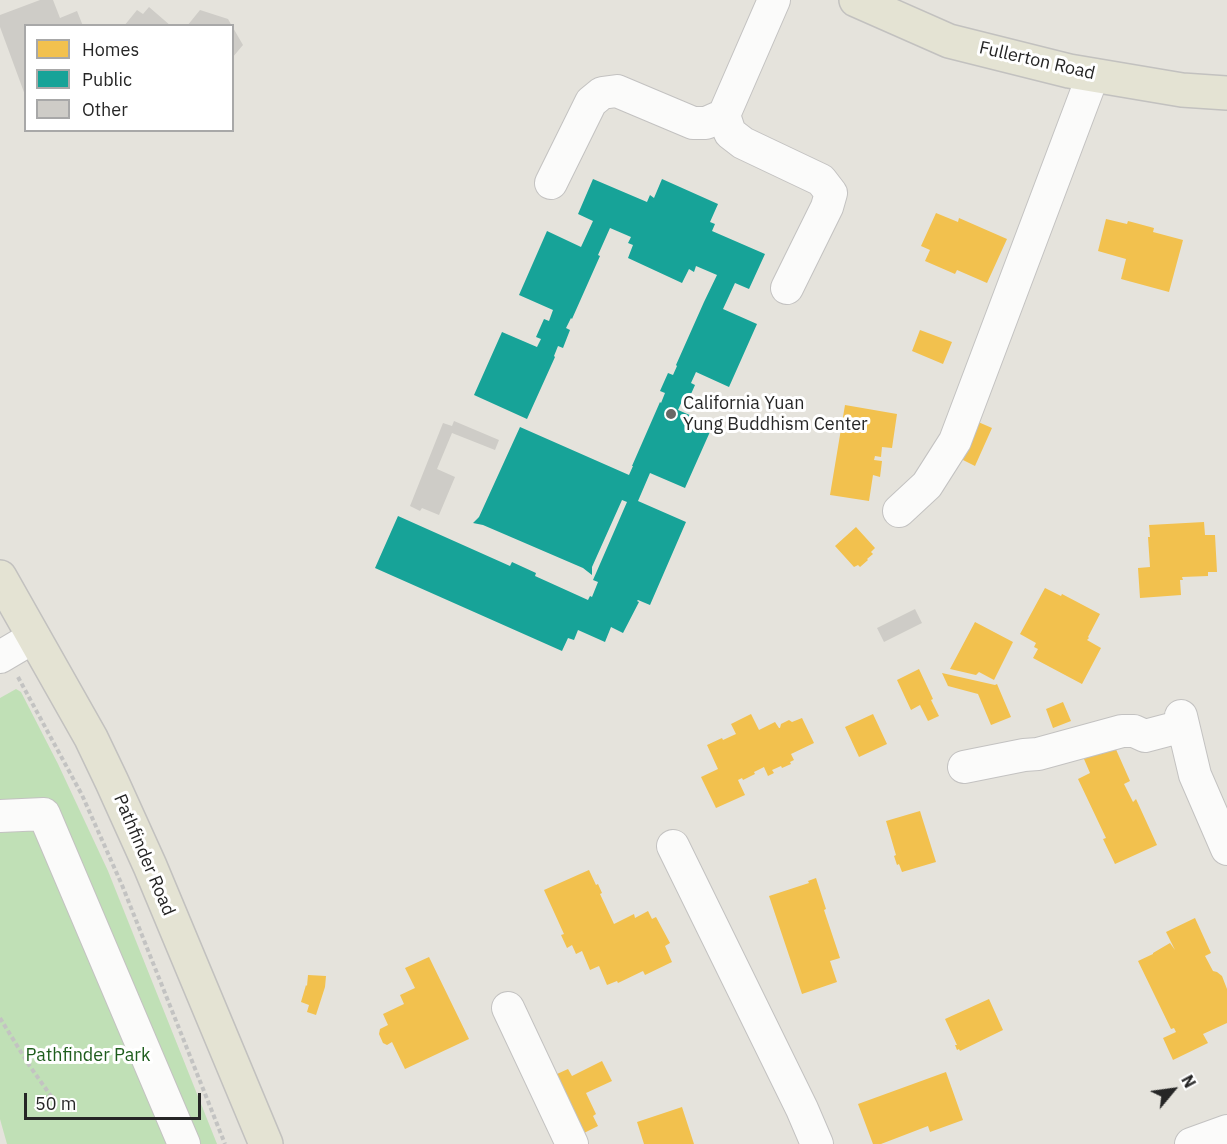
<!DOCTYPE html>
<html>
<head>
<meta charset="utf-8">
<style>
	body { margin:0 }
	#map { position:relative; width:1227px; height:1144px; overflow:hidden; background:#e5e3dc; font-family:"IBM Plex Sans",sans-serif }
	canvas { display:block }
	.legend { position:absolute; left:24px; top:24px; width:210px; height:108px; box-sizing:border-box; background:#fff; border:2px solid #a8a8a8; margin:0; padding:8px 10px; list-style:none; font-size:18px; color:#262626 }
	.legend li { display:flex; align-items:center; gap:12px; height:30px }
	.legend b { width:30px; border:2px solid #a8a8a8 }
	.north { position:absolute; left:1143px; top:1060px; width:60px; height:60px; -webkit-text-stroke:4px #fff; paint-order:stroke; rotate:61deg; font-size:16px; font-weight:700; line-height:24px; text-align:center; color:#262626 }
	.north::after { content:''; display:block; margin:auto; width:21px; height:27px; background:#262626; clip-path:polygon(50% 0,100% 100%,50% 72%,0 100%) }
	.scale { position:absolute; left:24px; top:1093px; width:177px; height:27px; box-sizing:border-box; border:3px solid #262626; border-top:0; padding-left:8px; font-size:18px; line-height:21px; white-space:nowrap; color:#262626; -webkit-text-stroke:4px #fff; paint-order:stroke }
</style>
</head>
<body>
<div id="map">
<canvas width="1227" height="1144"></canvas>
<ul class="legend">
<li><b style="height:16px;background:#f2c14e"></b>Homes</li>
<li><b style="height:16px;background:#17a398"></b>Public</li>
<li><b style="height:16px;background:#ceccc7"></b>Other</li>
</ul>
<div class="north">N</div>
<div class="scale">50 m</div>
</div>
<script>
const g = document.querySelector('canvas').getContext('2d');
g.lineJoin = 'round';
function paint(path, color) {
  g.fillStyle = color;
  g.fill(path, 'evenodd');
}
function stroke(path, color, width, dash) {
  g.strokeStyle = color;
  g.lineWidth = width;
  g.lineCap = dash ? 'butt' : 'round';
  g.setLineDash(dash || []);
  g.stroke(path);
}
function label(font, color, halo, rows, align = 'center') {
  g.font = font + ' "IBM Plex Sans",sans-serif';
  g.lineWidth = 6;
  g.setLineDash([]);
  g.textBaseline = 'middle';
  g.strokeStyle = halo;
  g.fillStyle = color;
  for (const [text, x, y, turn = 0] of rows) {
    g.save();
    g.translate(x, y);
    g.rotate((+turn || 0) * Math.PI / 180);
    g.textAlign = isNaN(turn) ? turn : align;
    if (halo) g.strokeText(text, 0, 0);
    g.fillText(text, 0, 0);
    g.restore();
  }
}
const green = new Path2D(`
	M16,689l5,3 37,72 50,107 109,273h-210l-7,-25v-421z`);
const homes = new Path2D(`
	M936,213l22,9 1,-4 48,21 -20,44 -30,-13 -2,4 -30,-13 5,-11 -9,-4z
	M1106,219l21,5 1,-3 26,7 -1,4 30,8 -14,52 -48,-13 5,-20 -28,-8z
	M920,330l32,12 -9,22 -31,-13z
	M845,405l52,9 -5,34 -10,-1 -1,10 -6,-1 -1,4 8,1 -2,16 -7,-2 -4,26 -39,-6z
	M976,421l16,7 -17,38 -16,-8z
	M1204,522l1,13h10l2,37h-9v4l-26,1 1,3h-3l1,15 -41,3 -2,-30 12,-1 -2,-30h2l-1,-12z
	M856,527l19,21 -4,4 2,2 -6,5 1,1 -8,7 -2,-2 -4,2 -19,-21z
	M1045,588l16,8 1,-2 38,20 -12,23 1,1 -2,2 14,8 -19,36 -49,-26 5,-9 -4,-2 2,-4 -16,-9z
	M975,622l38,20 -19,38 -15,-8 -3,3 -26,-6z
	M919,669l14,30 -2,1 8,16 -11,5 -8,-16 -9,5 -14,-30z
	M942,673l53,12 2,-1 14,33 -20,8 -13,-31 -30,-8z
	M1063,702l8,19 -18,7 -7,-19z
	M751,714l8,16 16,-8 4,6h1l1,-4 8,-4 3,2 10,-4 12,25 -23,11 3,6 -4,2 1,2 -9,4 -1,-2 -9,4 2,3 -6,3 -4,-9 -10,5 1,2 -12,6 -1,-2 -4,2 7,15 -29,13 -15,-31 17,-8 -11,-24 15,-7 1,2 13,-6 -5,-10z
	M873,714l14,30 -28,13 -14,-30z
	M1114,745l16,36 -6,3 9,18 3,-3 21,46 -42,19 -12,-25 3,-1 -28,-59 12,-6 -6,-14z
	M920,811l16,51 -34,10 -3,-8 -2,1 -3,-9 2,-1 -10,-34z
	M589,870l7,15 2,-1 4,9 -2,1 14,30 20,-10 1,4 13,-7 4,8 4,-2 14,26 -5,3 7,16 -27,13 -2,-4 -25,12 -1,-2 -10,4 -8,-19 -9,4 -8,-19 -6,3 -4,-9 -5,3 -6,-13 3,-1 -20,-44z
	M816,878l10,31 -2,1 16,48 -10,3 7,21 -35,12 -33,-98 40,-13 -1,-2z
	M1195,918l16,35 -6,3 8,15 4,1 5,4 5,13v34l-24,11 5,9 -35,17 -10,-22 13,-6 -2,-4 -3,1 -33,-68 15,-7v-1l17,-10 5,7 -9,-18z
	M429,957l40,82 -64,30 -13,-27 -5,3 -4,-2 -4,-9 1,-5 8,-4 -5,-11 21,-10 -4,-9 15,-7 -10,-20z
	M308,975l18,1 -1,11 -9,28 -9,-3 2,-7 -8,-3 5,-17 1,1z
	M989,999l14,31 -43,21 -1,-2 -2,1 -2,-5h2l-12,-26z
	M602,1061l10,20 -26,12 10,21 -3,2 5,10 -14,7 -25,-50 2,-1 -4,-8 11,-5 4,7z
	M946,1072l17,48 -33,12 -2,-6 -47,18h-8l-15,-40z
	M682,1107l12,37h-50l-7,-22z`);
const public = new Path2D(`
	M593,179l54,23 3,-7 4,3 8,-19 56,25 -8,18 5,2 -3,7 53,23 -16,35 -14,-6 -12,26 34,15 -28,63 -33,-15 -5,11 4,2 -8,18 -5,-2 -4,9 35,15 -28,63 -35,-15 -12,28 48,21 -36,83 -12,-5 -1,1 2,1 -16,31 -12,-6 -6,15 -27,-12 -4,10 -6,-2 -6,13 -187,-83 23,-52 112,50 2,-4 24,11 -1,3 53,24 2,-4 2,1 6,-15 -5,-2 34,-78 -5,-2 -30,67v8l-9,-7 -100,-43 -10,-2 6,-6 41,-90 109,48 4,-9h-1l28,-64 1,1 4,-10 -5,-2 8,-18 5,2 4,-9 -1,-1 28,-63 13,-27 -21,-9 -2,6 -5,-3 -7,14 -54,-25 5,-13 -5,-2 3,-6 -21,-9 -12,27 2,1 -28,63 -1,-1 -5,10 4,2 -7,18 -5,-2 -4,10 1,1 -28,62 -53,-24 28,-63 35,15 4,-8 -5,-2 8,-18 5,2 4,-11 -34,-15 28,-64 34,16 12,-26 -15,-7z`);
const building = new Path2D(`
	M40,0h13l7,18 17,-7 6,15h-57l-1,69 -25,-68v-12z
	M149,7l22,19h-47l13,-16 6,4z
	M200,10l28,9 4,7h-45z
	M232,26l11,19 -11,13z
	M454,421l45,19 -4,10 -43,-17 -15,36 18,8 -16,38 -17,-7 -2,3 -10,-5 33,-83 9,3z
	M915,609l7,14 -38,19 -7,-14z`);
const path = new Path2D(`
	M18,677l64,118 40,90 103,259
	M0,1018l29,47 29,41`);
const minor = new Path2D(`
	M774,0l-50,115 6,18 13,10 78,37 10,13 -4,14 -40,81
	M551,183l40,-81 11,-9 15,-2 76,32h13l18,-8
	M899,511l28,-26 28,-44 138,-366
	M0,657l34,-20
	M1181,716l14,59 32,74
	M964,767l60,-12 14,-1 84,-23h12l11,5 38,-10
	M0,816l44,-2 140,330
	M673,846l129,263 15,35
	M508,1008l64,136
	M1191,1144l36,-13`);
const major = new Path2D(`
	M856,0l93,41 120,30 113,19 45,3
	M0,577l91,161 21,44 38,84 116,278`);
const markers = [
	[671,414,6,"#696866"]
];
const streetNames = [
	["Fullerton Road",1037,61,13],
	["Pathfinder Road",144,855,67]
];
const poiNames = [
	["California Yuan",683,404],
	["Yung Buddhism Center",683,425]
];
const parkNames = [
	["Pathfinder Park",88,1056]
];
paint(green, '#c0e0b6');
paint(homes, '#f2c14e');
paint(public, '#17a398');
paint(building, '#ceccc7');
stroke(minor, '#c3c2c1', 34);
stroke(major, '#c2c1bf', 36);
stroke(path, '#c3c3c2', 4, [4.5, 3]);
stroke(minor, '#fbfbfa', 32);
stroke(major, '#e4e3d3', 33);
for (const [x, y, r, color] of markers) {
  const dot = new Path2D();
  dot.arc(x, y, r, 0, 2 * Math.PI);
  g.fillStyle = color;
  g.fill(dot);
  stroke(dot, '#fff', 2);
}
label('18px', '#262626', '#fff', streetNames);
label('18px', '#262626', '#fff', poiNames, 'left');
label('18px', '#1e5d1c', '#fff', parkNames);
</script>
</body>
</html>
